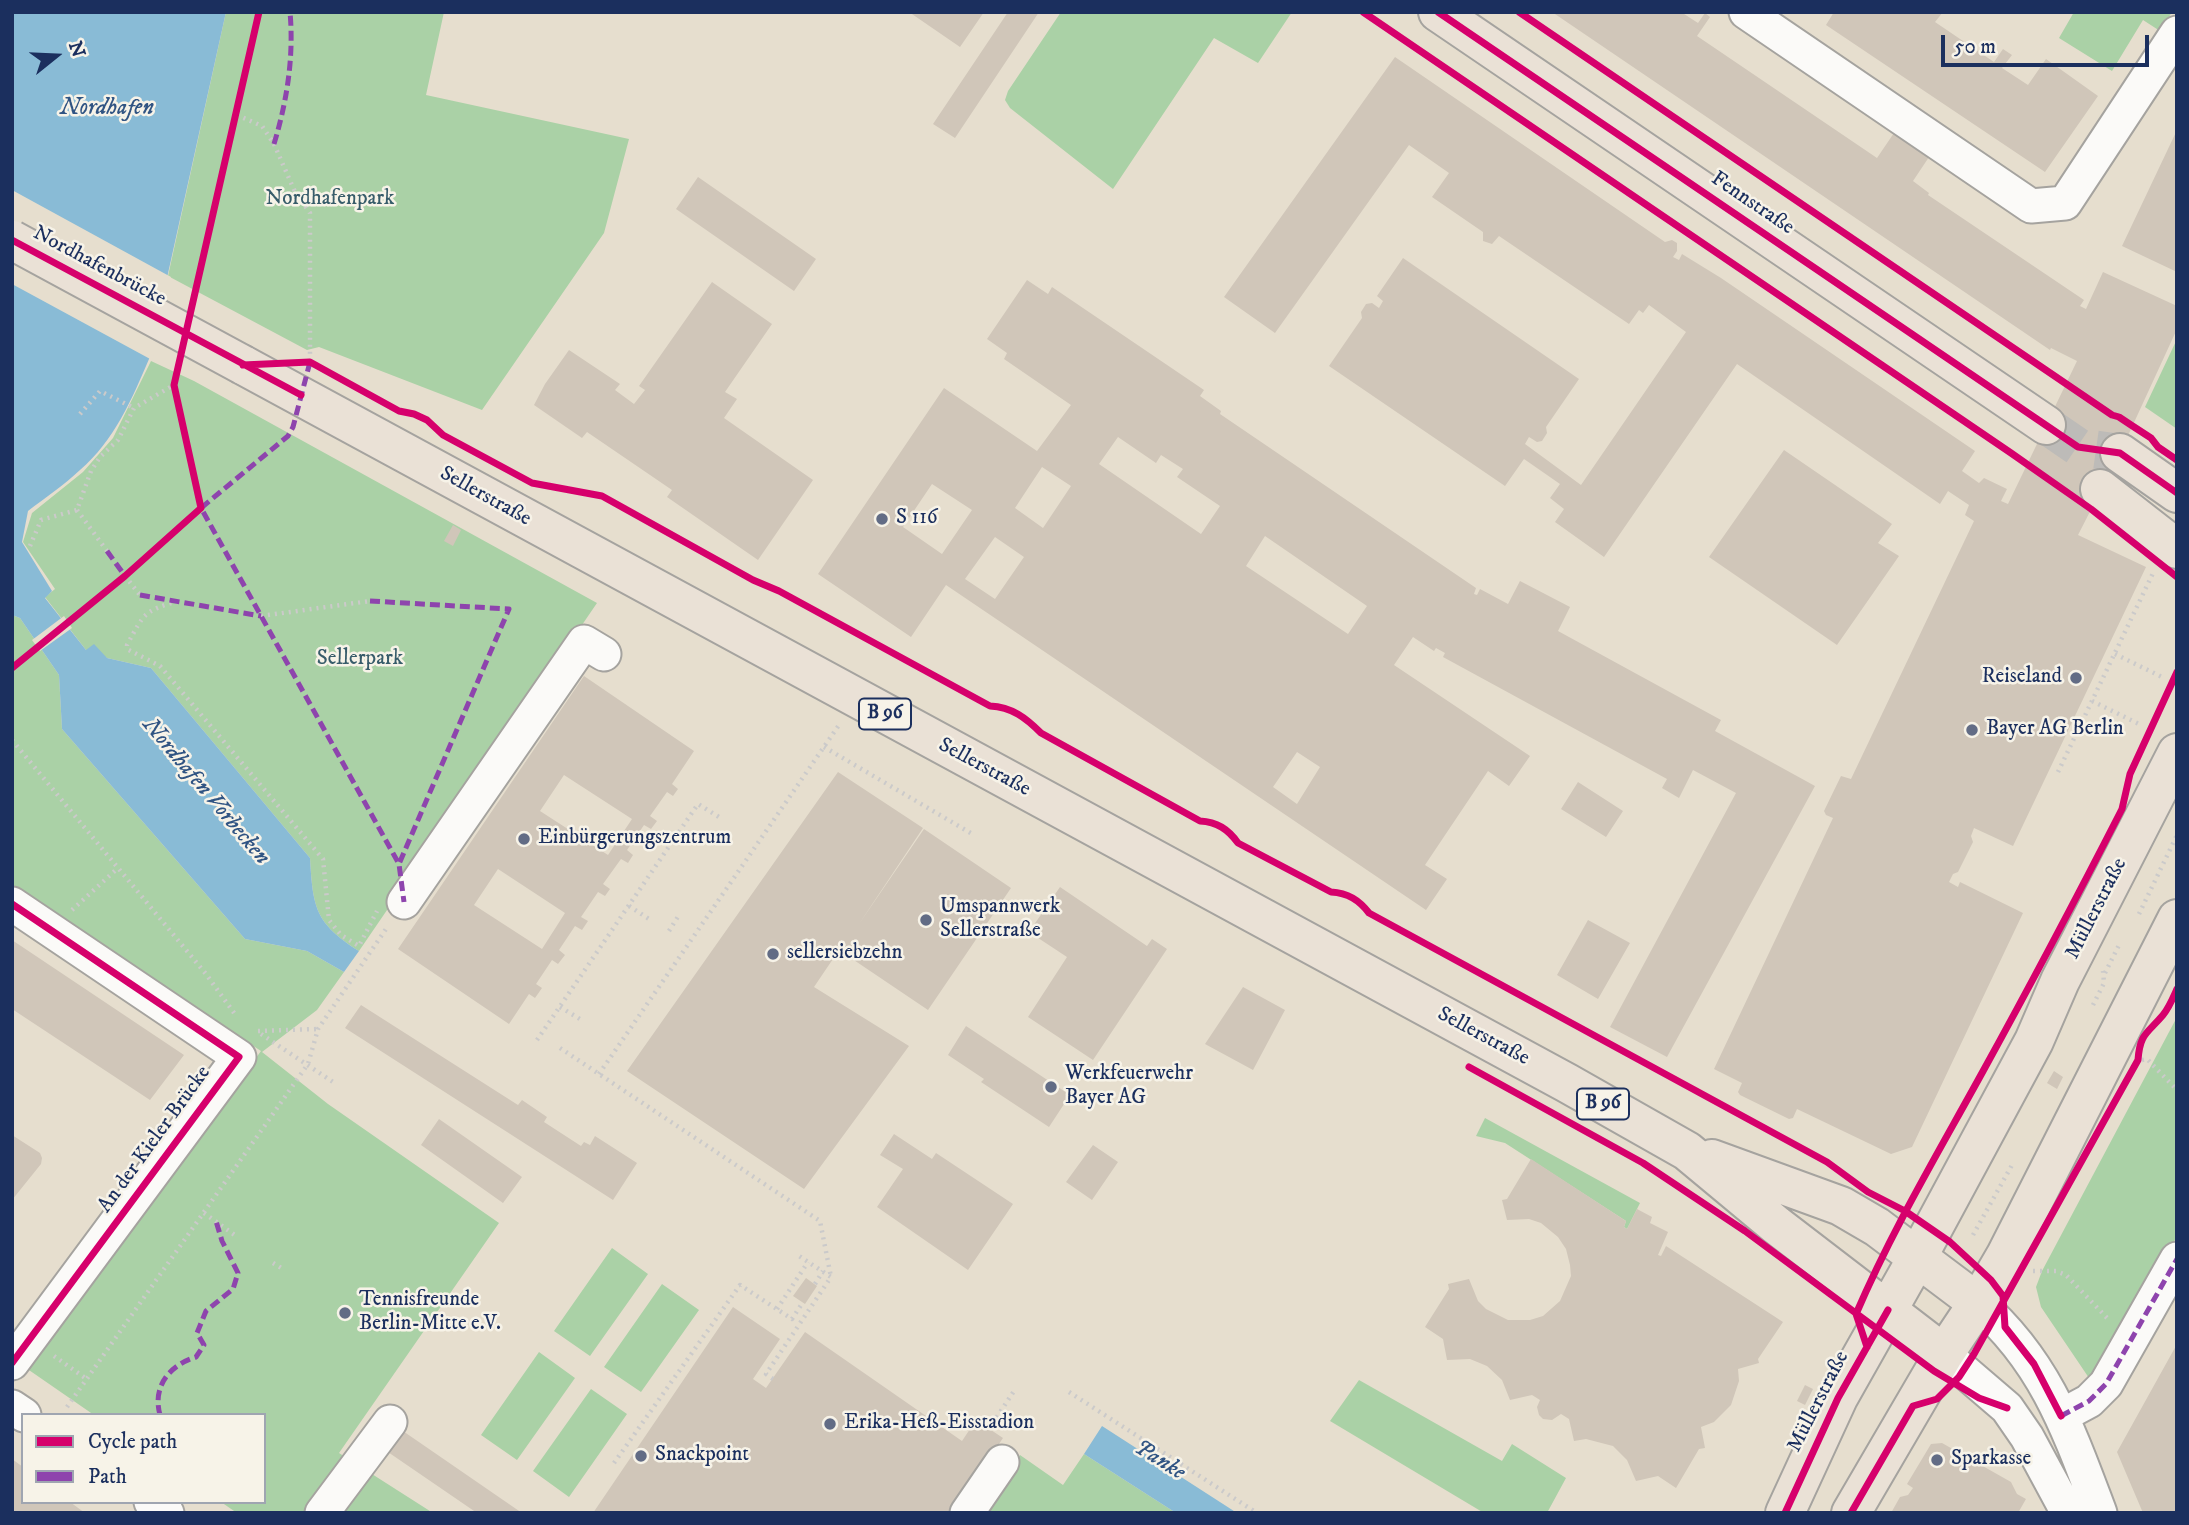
<!DOCTYPE html>
<meta charset="utf-8">
<style>
body{margin:0}
#map{position:relative;width:2189px;height:1525px;overflow:hidden;background:#e6dece;font-family:"IM FELL DW Pica",serif}
canvas{display:block}
.frame{position:absolute;inset:0;border:14px solid #1b2f5e;pointer-events:none}
.legend{position:absolute;left:21px;top:1413px;width:245px;height:91px;box-sizing:border-box;background:#f7f3e8;border:2px solid #9fa5b1;margin:0;padding:9px 12px;list-style:none;font-size:21px;color:#1b2f5e}
.legend li{display:flex;align-items:center;gap:14px;height:35px}
.legend b{width:35px;border:2px solid #9fa5b1}
.north{position:absolute;left:21px;top:21px;width:70px;height:70px;-webkit-text-stroke:5px #f7f3e8;paint-order:stroke;rotate:72deg;font-size:19px;font-weight:700;line-height:28px;text-align:center;color:#1b2f5e}
.north::after{content:'';display:block;margin:auto;width:24px;height:32px;background:#1b2f5e;clip-path:polygon(50% 0,100% 100%,50% 72%,0 100%)}
.scale{position:absolute;left:1941px;top:35px;width:208px;height:32px;box-sizing:border-box;border:4px solid #1b2f5e;border-top:0;padding-left:9px;font-size:21px;line-height:24px;white-space:nowrap;color:#1b2f5e;-webkit-text-stroke:5px #f7f3e8;paint-order:stroke}
</style>
<div id="map">
<canvas width="2189" height="1525"></canvas>
<div class="frame"></div>
<ul class="legend">
<li><b style="height:9px;background:#d6006c"></b>Cycle path</li>
<li><b style="height:9px;background:#8e44ad"></b>Path</li>
</ul>
<div class="north">N</div>
<div class="scale">50 m</div>
</div>
<script>
const c = document.querySelector('canvas').getContext('2d');
c.lineJoin = 'round';
function fill(path, color) { c.fillStyle = color; c.fill(path, 'evenodd'); }
function stroke(path, color, width, dash) { c.strokeStyle = color; c.lineWidth = width; c.lineCap = dash ? 'butt' : 'round'; c.setLineDash(dash || []); c.stroke(path); }
function label(font, color, halo, rows, align = 'center') {
  c.font = font + ' "IM FELL DW Pica",serif'; c.lineWidth = 5; c.setLineDash([]); c.textBaseline = 'middle'; c.strokeStyle = halo; c.fillStyle = color; for (const [text, x, y, turn = 0] of rows) {
    c.save(); c.translate(x, y); c.rotate((+turn || 0) * Math.PI / 180); c.textAlign = isNaN(turn) ? turn : align; if (halo) c.strokeText(text, 0, 0); c.fillText(text, 0, 0); c.restore();
  }
}
const green = new Path2D(`
 M226,12H444L426,95L629,139L604,233L482,410L319,347L307,350L168,276Z
 M1061,12H1292L1258,63L1214,38L1113,189L1010,108L1005,100L1008,91Z
 M2074,12H2172L2160,31L2143,20L2112,71L2059,38Z
 M2177,339V429L2145,407Z
 M151,361L194,381L597,603L359,951C315,923 313,908 310,858L151,668L107,658L86,650L45,597L55,589L23,542L32,513L83,472L113,438Z
 M12,615L20,618L59,675L62,729L245,939L307,951L344,972L317,1010L262,1052L328,1104L499,1223L339,1453L433,1513H237L221,1502H264V1415H94L26,1368L49,1342L261,1051L12,887Z
 M2177,1017V1236L2099,1378H2089L2041,1307L2036,1287L2042,1271Z
 M1485,1118L1640,1203L1627,1229L1624,1227L1626,1221L1505,1143L1476,1136Z
 M612,1248L648,1274L590,1356L554,1331Z
 M662,1284L699,1310L641,1392L604,1367Z
 M539,1352L575,1378L517,1460L481,1435Z
 M1359,1380L1502,1461L1512,1444L1566,1478L1547,1513H1484L1330,1421Z
 M591,1389L627,1414L569,1497L533,1471Z
 M1084,1454L1176,1513H983L1020,1455L1063,1485Z`);
const water = new Path2D(`
 M12,12H226L149,359C132,399 114,441 80,470C64,485 45,498 28,511L22,542L52,591L45,598L86,650L94,644L107,658L151,668L310,858C313,908 315,923 359,951L344,972L307,951L245,939L62,729L59,675L20,618L12,615Z
 M1102,1426L1237,1513H1176L1084,1454Z`);
const pier = new Path2D(`
 M12,190L171,277L152,360L12,284Z
 M64,616L72,628L40,651L32,640Z`);
const building = new Path2D(`
 M909,12H984L960,47Z
 M1008,12H1039L955,138L933,124Z
 M1552,12H1681L1698,23L1705,13L1710,17L1697,36L1877,158L1896,130L1931,154L1913,181L1929,193L1928,195L2084,300L2080,306L2086,309L2103,272L2177,306V329L2120,453L2078,535L2146,567L2013,846L1974,828L1971,836L1973,842L1958,872L1953,874L1949,882L1958,887L1960,882L2023,913L1912,1147L1891,1154L1797,1109L1793,1118L1789,1119L1740,1095L1738,1092L1742,1083L1714,1069L1833,818L1826,815L1824,811L1841,776L1851,779L1974,521L1965,515L1969,505L1948,491L1940,504L1737,364L1604,557L1555,522L1564,509L1550,498L1560,484L1524,459L1505,486L1329,366L1362,318L1361,312L1366,304L1372,303L1379,308L1383,301L1377,296L1403,258L1579,379L1546,427L1547,433L1542,441L1537,442L1529,437L1525,444L1581,485L1686,332L1649,305L1643,313L1639,310L1629,324L1499,236L1492,244L1483,241V232L1432,197L1449,173L1409,145L1275,333L1224,297L1395,57L1665,242L1672,240L1677,243V251L1673,257L1679,260L1682,254L1721,278L1975,451L1962,471L1979,483L1984,478L2007,489L2001,501L2008,504L2077,361L2051,348L2050,350Z
 M1834,12H1921L1924,14L1925,12H1943L1935,22L1994,62L2003,49L2012,55L2002,68L2028,85L2046,59L2098,96L2045,172L1826,25Z
 M2177,130V272L2122,246Z
 M698,177L816,259L794,291L676,209Z
 M1027,280L1048,294L1052,287L1204,390L1200,396L1221,411L1220,414L1476,588L1474,594L1477,595L1480,589L1508,604L1520,581L1570,607L1558,631L1721,720L1715,731L1815,786L1667,1057L1610,1027L1736,793L1693,770L1679,798L1662,788L1667,779L1443,657L1445,653L1436,648L1434,651L1413,637L1394,665L1530,756L1509,786L1488,771L1425,865L1447,879L1426,910L946,585L911,637L818,574L944,388L1037,451L1071,405L1004,359L1007,353L987,339ZM1118,437L1156,463L1161,455L1183,469L1177,477L1220,506L1201,534L1099,464ZM1042,467L1071,486L1043,528L1015,508ZM932,484L972,510L942,554L903,527ZM1265,536L1367,606L1348,634L1246,566ZM995,537L1024,557L995,599L965,579ZM1297,752L1320,767L1297,804L1273,787Z
 M712,282L772,324L725,392L737,399L724,418L813,480L758,560L667,497L672,490L587,432L582,438L534,405L545,384L569,350L620,384L615,390L634,404L645,390L639,386Z
 M1784,450L1892,524L1878,543L1899,556L1837,645L1709,557Z
 M453,525L461,530L453,546L444,541Z
 M584,676L694,751L672,784L678,789L673,796L667,792L650,816L657,821L651,829L644,825L627,850L633,855L628,863L621,859L603,884L610,889L605,896L598,892L581,917L588,921L582,930L575,926L559,950L565,955L558,964L552,960L536,984L542,988L535,998L529,994L509,1024L398,949ZM564,775L632,819L608,855L540,811ZM498,869L565,913L542,949L474,905Z
 M838,772L923,828L859,924L924,829L1011,888L928,1010L839,950L814,987L909,1046L804,1189L627,1071Z
 M1578,782L1623,811L1606,837L1561,809Z
 M1060,887L1147,946L1152,939L1167,949L1093,1060L1028,1017L1067,957L1029,932Z
 M1588,920L1630,943L1598,999L1557,975Z
 M12,940L184,1055L150,1100L12,1009Z
 M1243,987L1285,1010L1253,1070L1205,1044Z
 M361,1005L518,1105L522,1100L547,1117L544,1122L581,1146L584,1142L590,1145L595,1136L637,1163L613,1200L345,1028Z
 M966,1026L1070,1095L1049,1127L981,1082L984,1079L948,1055Z
 M2054,1071L2063,1077L2057,1089L2047,1083Z
 M439,1119L522,1177L503,1203L421,1145Z
 M894,1134L932,1159L936,1153L1013,1204L968,1270L877,1207L903,1169L880,1155Z
 M12,1135L40,1153L42,1158L41,1164L12,1200Z
 M1093,1145L1118,1162L1092,1200L1066,1182Z
 M1531,1159L1626,1221L1624,1227L1627,1229L1637,1209L1652,1217L1650,1223L1668,1232L1658,1255L1661,1256L1666,1246L1783,1322L1758,1359L1759,1363L1738,1369L1739,1381L1731,1405L1714,1422L1701,1427L1705,1448L1699,1449L1676,1488L1658,1476L1636,1481L1627,1460L1613,1446L1586,1439L1574,1441L1569,1419L1561,1414L1552,1420L1543,1419L1539,1415L1537,1407L1540,1400L1532,1395L1510,1400L1502,1380L1487,1366L1470,1359L1447,1360L1443,1339L1425,1327L1449,1289L1448,1284L1469,1279L1478,1301L1486,1309L1508,1320H1530L1543,1316L1560,1301L1571,1276L1570,1265L1566,1249L1558,1237L1541,1223L1529,1219L1507,1220L1502,1200L1507,1199Z
 M806,1278L817,1286L805,1304L793,1296Z
 M733,1307L780,1339L753,1379L766,1388L805,1332L962,1441L976,1420L1003,1438L952,1513H593Z
 M2177,1344V1513H2143L2117,1452Z
 M1805,1385L1813,1389L1805,1405L1797,1401Z
 M400,1429L522,1513H477L385,1450Z
 M1942,1443L2011,1482L2017,1494L2026,1499L2018,1513H1957L1953,1511L1952,1513H1891L1900,1497L1908,1495L1913,1488L1907,1484L1931,1444Z
 M12,1459L23,1467V1502H70L85,1513H12Z`);
const majorTunnel = new Path2D(`
 M2046,425L2078,447L2120,453`);
const path = new Path2D(`
 M237,115L262,126L274,144L295,192L310,213V362
 M193,300L195,287
 M178,367L174,385L201,508
 M80,414L100,391L134,408
 M77,510L107,551
 M30,546L41,520L77,510L91,471L100,457L118,440L134,408L174,385
 M125,576L140,595
 M178,601C143,611 144,614 127,645V649L160,666L323,859L329,920L341,935L359,946L377,911
 M261,616L370,601
 M2115,654L2164,678
 M12,668L93,601
 M2092,701L2139,724
 M12,740L206,974L237,1017
 M824,747L974,835
 M2058,772L2154,571
 M629,906L649,919
 M72,910L118,868
 M2139,914L2177,835
 M669,931L679,915
 M2105,973L2119,945
 M2093,1005L2104,983L2103,971
 M560,1007L580,1019
 M258,1031L318,1029
 M261,1034L336,1084
 M537,1040L698,804L719,817
 M560,1048L820,1221L831,1277
 M2142,1060L2147,1059L2177,1090
 M599,1074L839,725
 M204,1213L236,1236
 M1973,1235L2012,1165
 M273,1263L283,1269
 M2033,1271H2056L2066,1275L2109,1320
 M815,1284L823,1271
 M777,1309L808,1262
 M54,1356L88,1380
 M773,1379L766,1374L831,1277L796,1254
 M1069,1392L1257,1513
 M67,1407L308,1064L318,1029L388,926
 M989,1429L1014,1391
 M614,1463L740,1285L792,1319L803,1302`);
const minor = new Path2D(`
 M1746,12L2031,206L2065,203L2177,33
 M404,902L584,642L604,654
 M12,904L239,1057L12,1363
 M1978,1303C2046,1362 2069,1431 2100,1513
 M1944,1354L2007,1408L2027,1437L2068,1513
 M12,1407L24,1415
 M2061,1416L2089,1401L2106,1384L2177,1259
 M151,1502L167,1513
 M322,1513L390,1422
 M967,1513L1002,1462`);
const major = new Path2D(`
 M1438,12L2046,425
 M243,365L1567,1083L1687,1151L1776,1225L1944,1354
 M2120,453L2177,493
 M2100,489L2177,549
 M1712,1159L1841,1206L1877,1227L1978,1303
 M1785,1513L1838,1398L1917,1258L2034,1041L2060,981L2177,753
 M1851,1513L1944,1354L1978,1303L2006,1255L2177,919`);
const majorBridge = new Path2D(`
 M12,240L243,365`);
const quiet = new Path2D(`
 M274,144C287,101 294,57 290,12
 M310,362L293,427L288,436L201,508L399,864L404,902
 M107,551L125,576
 M140,595L261,616
 M370,601L509,609L399,864
 M160,1415C152,1386 170,1365 196,1357L204,1345L197,1333L206,1311L233,1289L238,1273L222,1241L216,1221
 M2061,1416L2089,1401L2106,1384L2177,1259`);
const cycleway = new Path2D(`
 M1363,12L2011,453L2091,509L2177,577
 M1438,12L2078,447L2120,453L2177,493
 M1519,12L2112,415L2119,417L2131,425L2151,438L2158,447L2177,460
 M12,240L301,395
 M243,365L310,362L399,411L414,414L427,420L443,435L532,483L602,496L753,580L779,591L990,706C1012,707 1026,718 1041,733L1200,821C1217,822 1228,829 1238,843L1331,892C1348,893 1359,900 1369,913L1827,1162L1868,1192L1905,1211L1950,1242L1991,1280L2003,1296L2005,1327L2034,1364L2061,1416
 M12,668L125,576L201,508L174,385L259,12
 M12,904L239,1057L12,1363
 M1469,1067L1643,1163L1745,1231L1934,1371L1979,1398L2007,1408
 M1867,1347L1856,1314C1892,1230 1938,1153 1982,1073C2030,986 2077,897 2122,809L2130,774L2177,672
 M1785,1513L1838,1398L1888,1310
 M1851,1513L1913,1406L1937,1399L1959,1377L1974,1354L2138,1060C2140,1033 2147,1034 2163,1015C2169,1008 2173,998 2177,989`);
const markers = [
 [882,519,7,"#626c85"],
 [2076,678,7,"#626c85"],
 [1972,730,7,"#626c85"],
 [524,839,7,"#626c85"],
 [926,920,7,"#626c85"],
 [773,954,7,"#626c85"],
 [1051,1087,7,"#626c85"],
 [345,1313,7,"#626c85"],
 [830,1424,7,"#626c85"],
 [641,1456,7,"#626c85"],
 [1937,1460,7,"#626c85"]
];
const shields = [
 [885,714,52],
 [1603,1104,52]
];
const shieldNames = [
 ["B 96",885,714],
 ["B 96",1603,1104]
];
const parkNames = [
 ["Nordhafenpark",330,200],
 ["Sellerpark",360,660]
];
const streetNames = [
 ["Fennstraße",1752,204,34],
 ["Nordhafenbrücke",99,267,28],
 ["Sellerstraße",485,497,29],
 ["Sellerstraße",984,768,28],
 ["Müllerstraße",2097,909,-63],
 ["Sellerstraße",1483,1037,28],
 ["An der Kieler Brücke",155,1140,-54],
 ["Müllerstraße",1819,1402,-63]
];
const poiNames = [
 ["S 116",896,519],
 ["Reiseland",2062,678,"right"],
 ["Bayer AG Berlin",1986,730],
 ["Einbürgerungszentrum",538,839],
 ["Umspannwerk",940,908],
 ["Sellerstraße",940,932],
 ["sellersiebzehn",787,954],
 ["Werkfeuerwehr",1065,1075],
 ["Bayer AG",1065,1099],
 ["Tennisfreunde",359,1301],
 ["Berlin-Mitte e.V.",359,1325],
 ["Erika-Heß-Eisstadion",844,1424],
 ["Snackpoint",655,1456],
 ["Sparkasse",1951,1460]
];
const waterNames = [
 ["Nordhafen",107,109],
 ["Nordhafen Vorbecken",205,792,50],
 ["Panke",1159,1461,32]
];
fill(green, '#aad1a6');
fill(water, '#89bbd6');
fill(pier, '#e6dece');
fill(building, '#d0c6b9');
stroke(majorTunnel, '#bdbbb8', 38, [38, 19]);
stroke(minor, '#a5a39f', 37);
stroke(major, '#a5a39f', 42);
stroke(path, '#cbcaca', 4.5, [2, 5]);
stroke(minor, '#fbfaf8', 33);
stroke(major, '#eae1d6', 38);
stroke(majorBridge, '#a5a39f', 42, []);
stroke(majorBridge, '#eae1d6', 38);
stroke(quiet, '#8e44ad', 5, [10, 5]);
stroke(cycleway, '#d6006c', 7);
for (const [x, y, r, color] of markers) { const dot = new Path2D(); dot.arc(x, y, r, 0, 2 * Math.PI); c.fillStyle = color; c.fill(dot); stroke(dot, '#f7f3e8', 2.5); }
for (const [x, y, w] of shields) { const box = new Path2D(); box.roundRect(x - w / 2, y - 15.5, w, 31, 5); c.fillStyle = '#f7f3e8'; c.fill(box); stroke(box, '#1b2f5e', 2); }
label('bold 19px', '#1b2f5e', null, shieldNames);
label('21px', '#375c6a', '#f7f3e8', parkNames);
label('21px', '#1b2f5e', '#f7f3e8', streetNames);
label('21px', '#1b2f5e', '#f7f3e8', poiNames, 'left');
label('italic 23px', '#305483', '#f7f3e8', waterNames);
</script>
